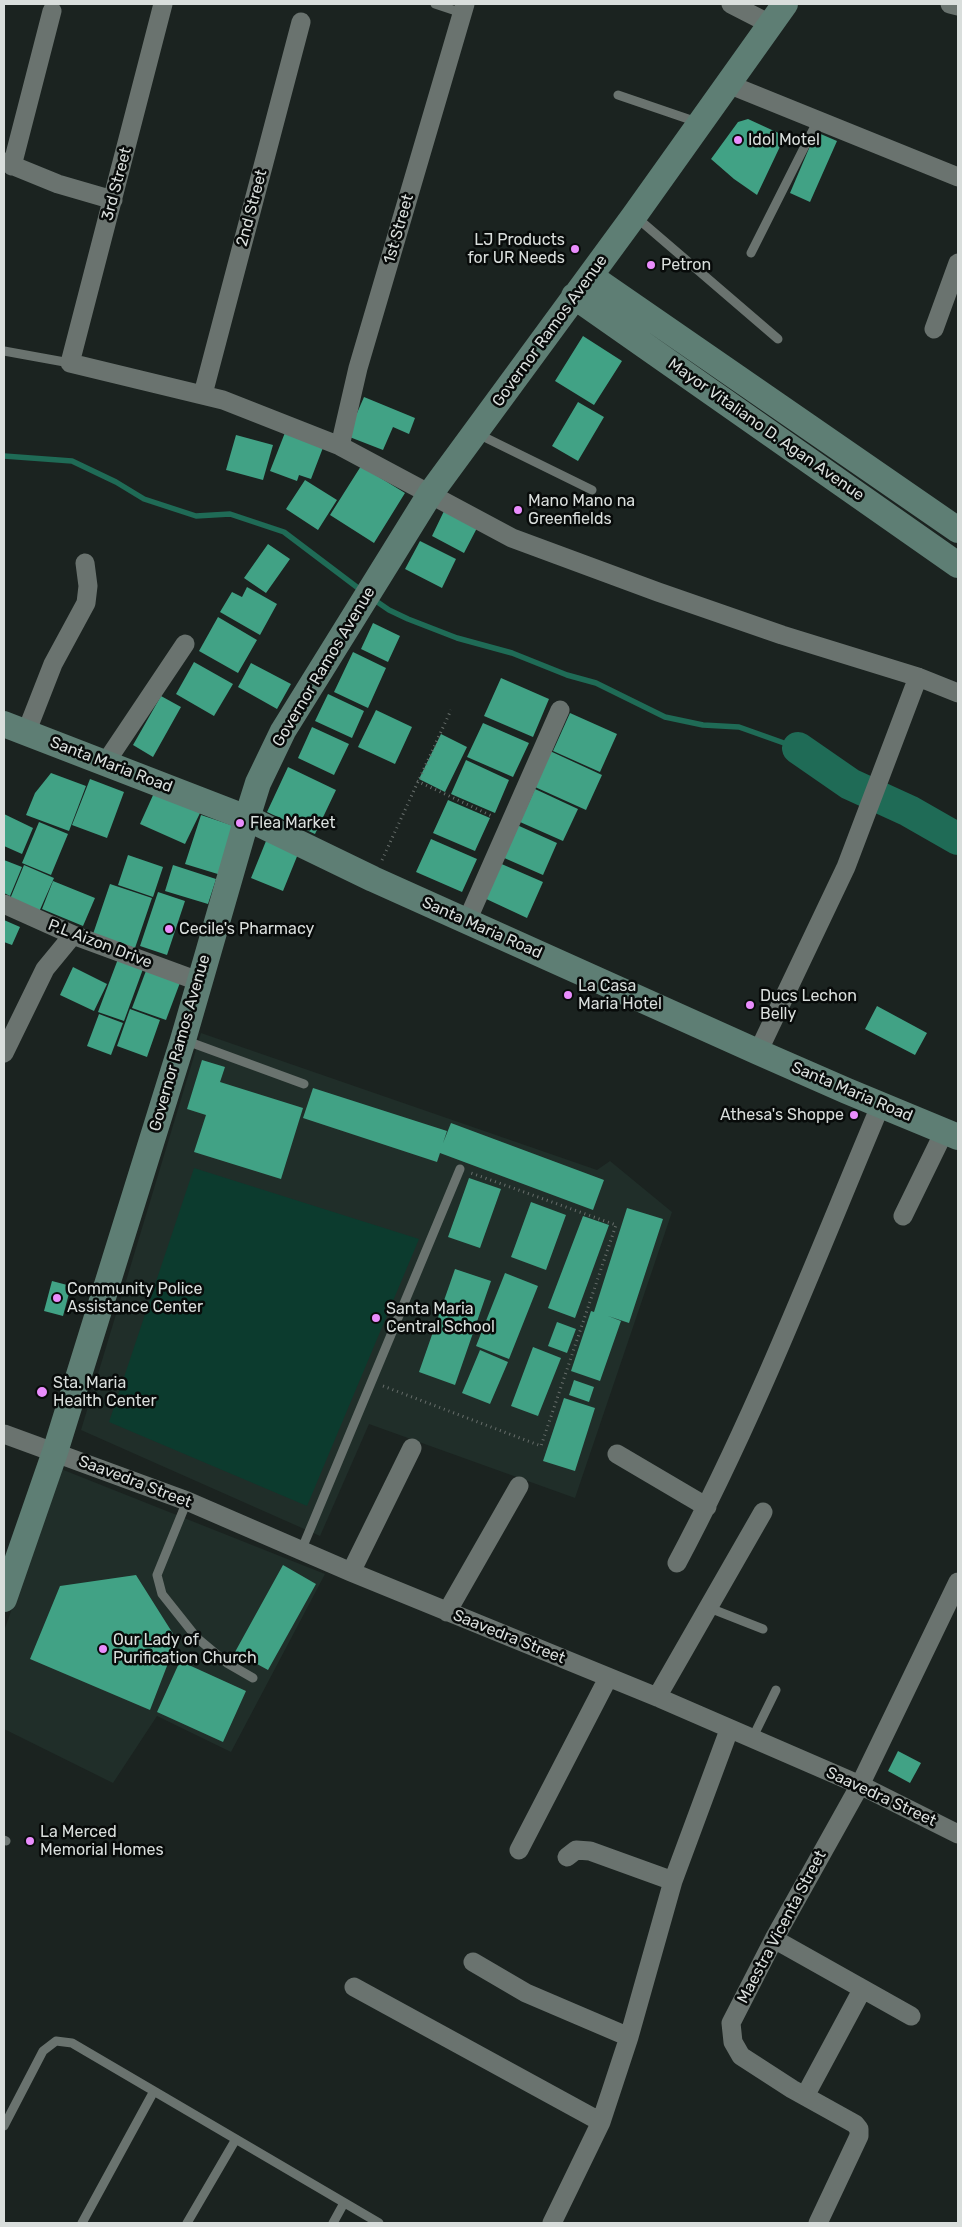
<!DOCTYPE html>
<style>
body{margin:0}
#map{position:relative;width:962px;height:2227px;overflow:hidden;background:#1b2320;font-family:Rubik,sans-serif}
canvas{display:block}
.frame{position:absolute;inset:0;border:5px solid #d9dedc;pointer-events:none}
</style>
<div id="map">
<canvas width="962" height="2227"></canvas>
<div class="frame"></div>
</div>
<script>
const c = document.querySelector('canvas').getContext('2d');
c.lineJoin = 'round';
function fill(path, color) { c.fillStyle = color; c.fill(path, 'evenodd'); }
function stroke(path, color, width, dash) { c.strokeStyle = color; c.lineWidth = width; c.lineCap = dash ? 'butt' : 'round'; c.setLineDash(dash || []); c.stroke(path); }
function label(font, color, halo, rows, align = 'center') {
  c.font = font + ' Rubik,sans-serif'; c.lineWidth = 5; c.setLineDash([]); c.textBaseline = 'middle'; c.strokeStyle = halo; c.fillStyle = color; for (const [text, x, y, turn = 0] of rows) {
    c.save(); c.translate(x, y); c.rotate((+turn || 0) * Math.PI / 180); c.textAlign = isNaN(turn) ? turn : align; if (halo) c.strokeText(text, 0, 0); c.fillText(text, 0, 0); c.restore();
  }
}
const built = new Path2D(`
 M201,1033L597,1170L610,1161L672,1212L575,1498L369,1424L320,1536L81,1430Z
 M61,1469L325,1574L231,1752L157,1716L113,1783L4,1729V1631Z`);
const green = new Path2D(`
 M194,1168L419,1239L307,1506L109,1422Z`);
const stream = new Path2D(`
 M4,456L72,461L116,482L144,499L196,516L230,514L284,532L362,591
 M373,599L389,610L408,619L457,638L512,653L567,675L596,683L665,717L703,725L739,727L798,748`);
const river = new Path2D(`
 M798,748L850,784L909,811L958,839`);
const building = new Path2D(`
 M748,119L785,136L757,195L734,179L711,159L738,122Z
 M816,132L837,141L810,202L790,193Z
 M583,336L622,361L594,405L555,381Z
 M364,397L415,418L409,434L393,427L383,450L347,436Z
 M578,402L604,417L578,461L552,446Z
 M286,430L324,445L311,479L299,475L297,481L270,471Z
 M236,435L273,445L263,480L226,470Z
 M361,466L405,493L374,543L330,515Z
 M305,480L337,500L318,530L286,509Z
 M444,511L477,528L464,553L432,536Z
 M420,541L456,559L442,588L405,569Z
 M268,544L290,559L266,593L244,578Z
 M247,587L277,604L260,635L220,612L232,592L242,597Z
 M218,617L257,640L238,673L199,651Z
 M373,623L400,636L388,662L361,649Z
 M353,652L386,668L368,708L334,692Z
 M194,662L233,684L214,716L176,694Z
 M251,663L291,684L277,709L238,687Z
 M501,678L549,699L533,737L484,716Z
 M328,694L364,711L352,738L315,721Z
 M161,696L181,707L153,757L133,745Z
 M376,710L412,727L395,764L358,747Z
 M570,713L617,734L600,772L553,751Z
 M483,723L529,743L513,777L467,757Z
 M312,727L349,744L334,775L298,758Z
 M441,734L467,747L445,792L419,779Z
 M550,751L602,775L586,810L535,787Z
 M466,760L509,780L495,813L451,794Z
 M288,767L336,790L315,834L267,812Z
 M51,773L86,786L69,831L26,815L35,793Z
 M90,779L124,792L107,838L72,825Z
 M535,789L578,809L563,841L520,822Z
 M154,793L200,813L185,844L140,824Z
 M448,800L490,818L475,851L433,833Z
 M4,814L33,828L22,854L4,846Z
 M201,815L237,827L221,875L185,864Z
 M39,822L68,834L51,875L22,863Z
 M517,825L557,843L543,875L502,857Z
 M431,839L477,859L462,892L416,872Z
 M266,841L298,854L283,891L251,878Z
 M128,855L163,867L153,897L118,885Z
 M4,860L22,867L10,896L4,893Z
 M497,862L543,882L527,918L482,897Z
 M24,865L54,878L39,912L10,899Z
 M173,865L216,879L208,904L165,891Z
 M53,881L95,898L83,926L42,909Z
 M110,884L152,898L135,948L93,934Z
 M158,892L185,901L167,955L140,946Z
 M4,920L20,927L12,945L4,942Z
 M118,959L143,969L124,1021L98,1012Z
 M73,967L107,984L94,1011L60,995Z
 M147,968L181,980L166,1020L132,1008Z
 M877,1006L927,1033L915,1055L865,1029Z
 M130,1009L160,1020L147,1057L117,1046Z
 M99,1014L123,1023L111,1055L87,1046Z
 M202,1060L225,1067L220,1082L303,1108L281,1179L194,1152L206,1115L187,1109Z
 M313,1088L447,1131L443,1143L451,1123L604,1180L593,1210L440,1153L437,1162L303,1118Z
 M469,1178L501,1189L480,1248L448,1237Z
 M531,1202L566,1215L546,1270L511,1257Z
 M627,1208L663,1219L629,1323L608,1316L621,1321L600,1381L571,1371L591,1311L594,1312Z
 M583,1216L609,1225L575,1318L548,1308Z
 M455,1269L491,1281L455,1385L419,1372Z
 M505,1273L538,1286L509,1359L476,1346Z
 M52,1281L71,1286L63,1316L44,1311Z
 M557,1322L576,1329L567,1353L548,1346Z
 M533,1347L561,1358L538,1416L511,1406Z
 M480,1350L508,1362L490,1404L462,1393Z
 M574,1380L594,1387L589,1402L569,1395Z
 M564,1398L595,1408L575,1471L543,1461Z
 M283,1565L316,1584L268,1670L235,1652Z
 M136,1575L177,1640L150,1710L30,1659L60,1586Z
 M180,1661L246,1691L223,1742L157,1712Z
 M898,1751L921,1763L910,1783L888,1771Z`);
const path = new Path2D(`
 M417,781L494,817
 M382,860L451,710
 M383,1386L541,1446L616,1225L471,1173`);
const lane = new Path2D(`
 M435,4L462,13
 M618,95L697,122
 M636,217L778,339
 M751,253L818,120
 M4,351L70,363
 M478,434L592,490
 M184,1040L304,1084
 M187,1501L157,1575L162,1594L197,1638L227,1663L253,1678
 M301,1551L460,1169
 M707,1607L763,1629
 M752,1739L776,1690
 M4,1840L6,1841
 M4,2126L43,2051L56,2041L72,2043L379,2223
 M82,2223L154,2091
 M187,2223L236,2139
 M333,2223L344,2203`);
const street = new Path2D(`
 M163,4L70,363L223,400L340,446L512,538L658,592L782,635L918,677L958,693
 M731,4L770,24
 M950,4L958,6
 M728,84L958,177
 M4,162L58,184L113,200
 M12,166L52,11
 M934,329L958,263
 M203,394L301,22
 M340,446L358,368L465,4
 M26,733L53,664L86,603L88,586L85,563
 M106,762L185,644
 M4,904L73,935L198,981
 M467,921L560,710
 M758,1052L846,867L918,677
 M4,1053L45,969L73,935
 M903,1216L945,1130
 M4,1434L187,1501L351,1572L657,1697L860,1785L958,1834
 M617,1454L707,1507
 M677,1563C756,1415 816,1258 881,1104
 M351,1572L412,1448
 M447,1612L519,1486
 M657,1697L763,1512
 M519,1850L608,1678
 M567,1857L576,1850L590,1851L673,1881
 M774,1939L911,2016
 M473,1962L526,1993L629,2037
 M354,1987L601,2122
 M805,2096L862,1990
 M552,2223L601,2122L629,2037L673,1881L729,1730
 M818,2223L859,2136V2129L855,2124L792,2089L741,2056L733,2042L731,2023L774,1939L860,1785L958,1582`);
const secondary = new Path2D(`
 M590,276L958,530
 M574,296L958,565
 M4,724L247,818L373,879L758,1052L847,1091L958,1137
 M4,1599L55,1452L183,1040L247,818L258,783L283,731L430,494L634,216L785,4`);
const markers = [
 [738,140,5,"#ea8dfd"],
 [575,249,5,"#ea8dfd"],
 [651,265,5,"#ea8dfd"],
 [518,510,5,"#ea8dfd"],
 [240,823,5,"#ea8dfd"],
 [169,929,5,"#ea8dfd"],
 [568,995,5,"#ea8dfd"],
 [750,1005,5,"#ea8dfd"],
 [854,1115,5,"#ea8dfd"],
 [57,1298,5,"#ea8dfd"],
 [376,1318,5,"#ea8dfd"],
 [42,1392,6,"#ea8dfd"],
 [103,1649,5,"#ea8dfd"],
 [30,1841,5,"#ea8dfd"]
];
const poiNames = [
 ["Idol Motel",748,140],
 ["LJ Products",565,240,"right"],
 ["for UR Needs",565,258,"right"],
 ["Petron",661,265],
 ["Mano Mano na",528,501],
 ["Greenfields",528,519],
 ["Flea Market",250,823],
 ["Cecile's Pharmacy",179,929],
 ["La Casa",578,986],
 ["Maria Hotel",578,1004],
 ["Ducs Lechon",760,996],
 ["Belly",760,1014],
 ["Athesa's Shoppe",844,1115,"right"],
 ["Community Police",67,1289],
 ["Assistance Center",67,1307],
 ["Santa Maria",386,1309],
 ["Central School",386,1327],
 ["Sta. Maria",53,1383],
 ["Health Center",53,1401],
 ["Our Lady of",113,1640],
 ["Purification Church",113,1658],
 ["La Merced",40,1832],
 ["Memorial Homes",40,1850]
];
const streetNames = [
 ["3rd Street",117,184,-75],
 ["2nd Street",252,208,-75],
 ["1st Street",399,229,-74],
 ["Governor Ramos Avenue",550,331,-54],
 ["Mayor Vitaliano D. Agan Avenue",766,430,35],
 ["Governor Ramos Avenue",324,667,-59],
 ["Santa Maria Road",111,765,21],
 ["Santa Maria Road",482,928,24],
 ["P.L Aizon Drive",100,944,21],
 ["Governor Ramos Avenue",180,1043,-74],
 ["Santa Maria Road",852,1092,23],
 ["Saavedra Street",135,1482,21],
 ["Saavedra Street",509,1637,22],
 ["Saavedra Street",881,1797,25],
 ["Maestra Vicenta Street",782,1927,-62]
];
fill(built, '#202e29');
fill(green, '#0c3b2e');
stroke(stream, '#1f6b56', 5.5);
stroke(river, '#1f6b56', 32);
fill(building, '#41a285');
stroke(path, '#676e6b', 3, [1, 4]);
stroke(lane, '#6a736f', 9);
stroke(street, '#6a736f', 19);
stroke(secondary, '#5e7e74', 26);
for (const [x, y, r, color] of markers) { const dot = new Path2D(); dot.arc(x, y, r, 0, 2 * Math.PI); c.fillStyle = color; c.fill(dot); stroke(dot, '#080b0a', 2); }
label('16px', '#d9dedc', '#080b0a', poiNames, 'left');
label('16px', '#d9dedc', '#080b0a', streetNames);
</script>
